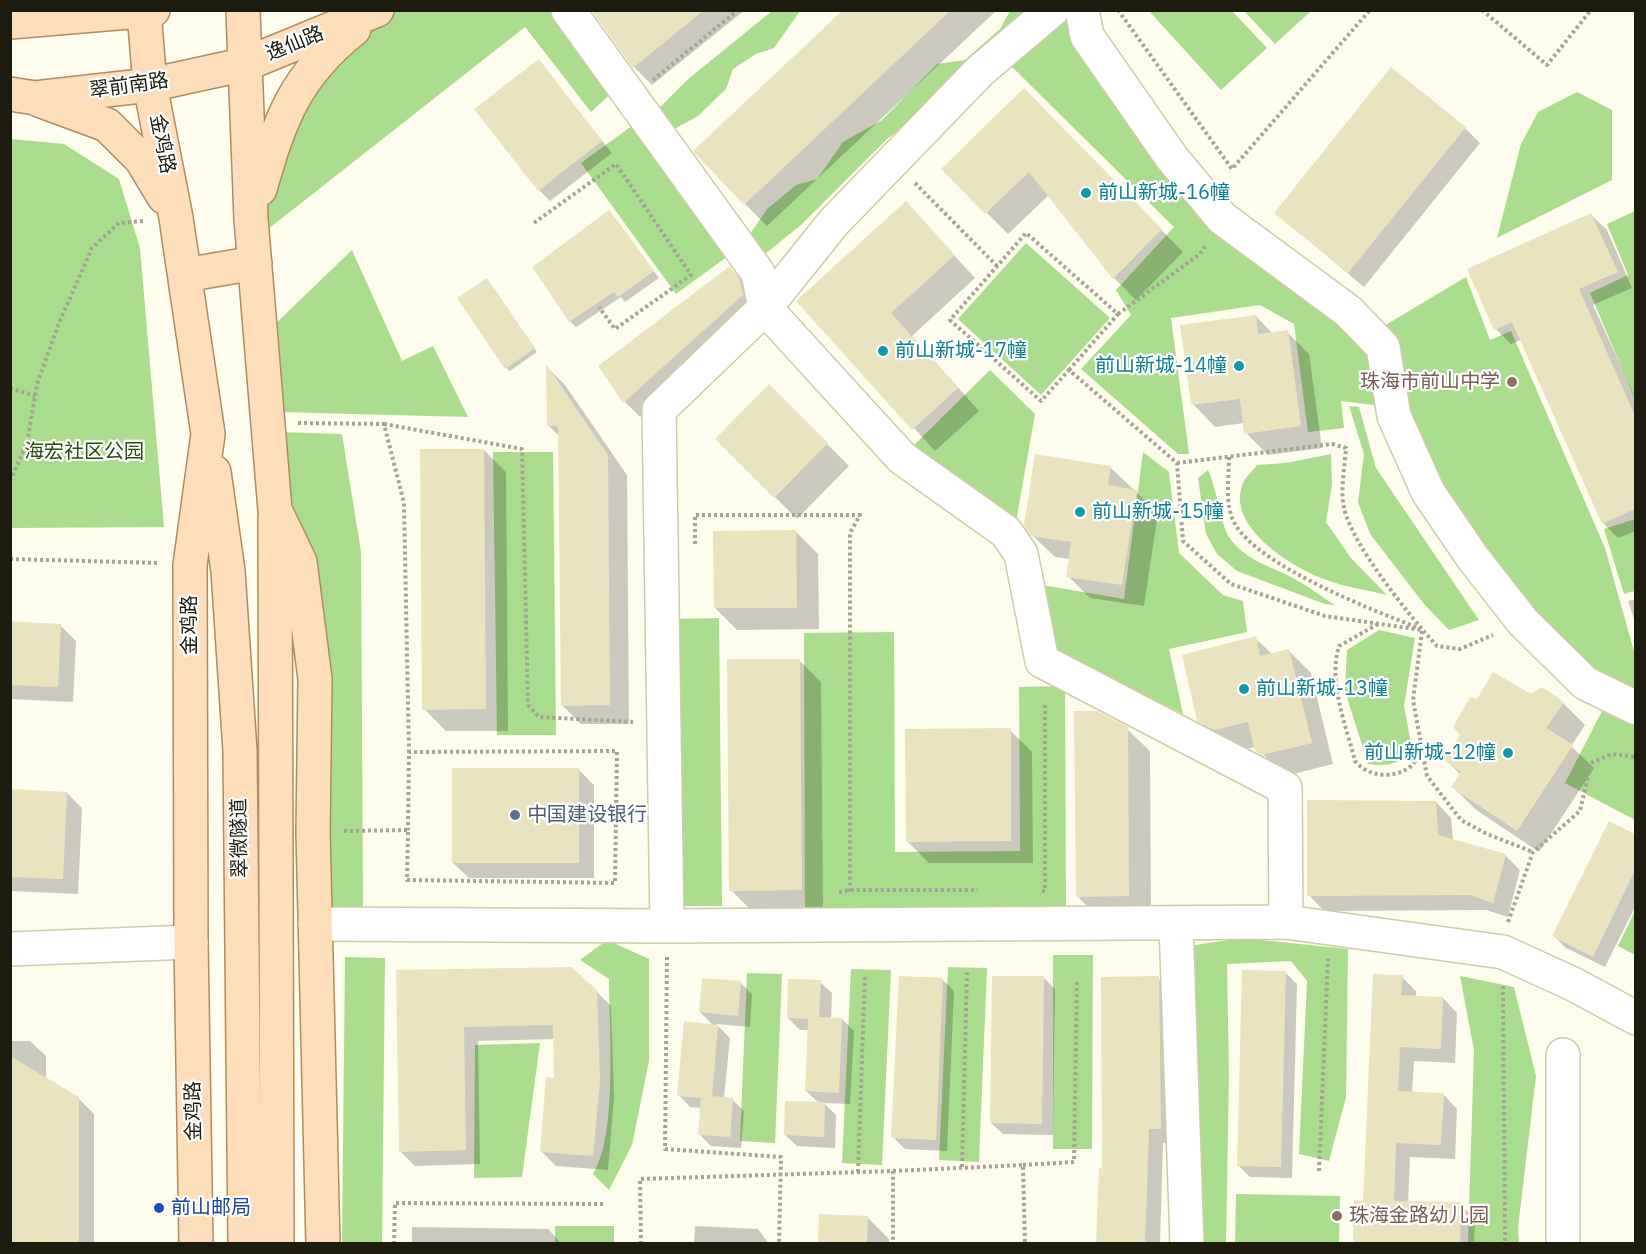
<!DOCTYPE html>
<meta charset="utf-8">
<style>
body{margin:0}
#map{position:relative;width:1646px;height:1254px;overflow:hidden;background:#fefced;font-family:"IBM Plex Sans",sans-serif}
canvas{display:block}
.frame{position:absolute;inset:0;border:12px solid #1d1b0d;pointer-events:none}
</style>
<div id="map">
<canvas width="1646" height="1254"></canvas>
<div class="frame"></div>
</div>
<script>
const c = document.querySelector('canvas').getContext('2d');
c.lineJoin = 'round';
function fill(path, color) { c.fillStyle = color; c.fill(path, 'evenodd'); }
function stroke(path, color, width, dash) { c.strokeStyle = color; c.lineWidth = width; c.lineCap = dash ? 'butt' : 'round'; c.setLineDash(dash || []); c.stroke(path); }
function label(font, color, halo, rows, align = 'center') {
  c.font = font + ' "IBM Plex Sans","Noto Sans SC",sans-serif'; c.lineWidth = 4.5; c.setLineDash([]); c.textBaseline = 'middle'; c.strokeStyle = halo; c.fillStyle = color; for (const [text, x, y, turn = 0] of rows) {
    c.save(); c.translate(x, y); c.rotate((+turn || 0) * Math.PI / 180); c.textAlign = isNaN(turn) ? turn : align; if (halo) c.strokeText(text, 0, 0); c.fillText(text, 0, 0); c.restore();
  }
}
const green = new Path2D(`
 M396,11H562L618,87L591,112L525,27L258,237L283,130L303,92L381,17Z
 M772,11H800L774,48L756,54L733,69L726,89L698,116L669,132L654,113L687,80Z
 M1010,11H1036L972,74L887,139L801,225L765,254L748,237L767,209L796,185L817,179L843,142L882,120L937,64L965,60L1000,29Z
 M1066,11L1116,94L1372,353L1382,406L1341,401L1344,428L1308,432L1294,324L1260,305L1171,318L1189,454H1178L1081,369L1131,315L1116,290L1174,227L1005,60Z
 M1149,11H1232L1267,48L1221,90Z
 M1244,11H1311L1275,44Z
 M1577,92L1612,110V180L1497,238L1521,144L1538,112Z
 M640,120L735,251L676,294L581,163Z
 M11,139L64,144L119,179L140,248L164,527L11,528Z
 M1635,211V399L1590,293L1628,275L1607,224Z
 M1026,243L1110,318L1041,395L958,319Z
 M352,250L402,361L433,346L468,417L279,412L272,327Z
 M1466,277L1490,340L1511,331L1605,548L1635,655V696L1590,672L1532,615L1438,491L1403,414L1384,326Z
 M990,370L1035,414L1016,522L911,448Z
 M1349,406L1359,407L1376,468L1479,620L1449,630L1424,604L1370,534L1358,502L1364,454Z
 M278,432L342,434L361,552L363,908H325Z
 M493,452H553L556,735H497Z
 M1143,452L1169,472L1179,553L1223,595L1243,601L1247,632L1169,649L1183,714L1053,650L1036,584L1124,599Z
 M1331,454L1332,484L1326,522L1351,558L1387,595C1367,590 1344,587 1324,579C1291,567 1225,526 1243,483C1245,477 1253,471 1257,465L1286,463Z
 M1208,470C1217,489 1221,525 1229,537C1243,558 1266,565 1287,575C1304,583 1319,595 1335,605L1325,604L1237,571L1217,554L1206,534L1198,478Z
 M1635,519V591L1624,594L1604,529Z
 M719,618L722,906H675L672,619Z
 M1379,630L1415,638L1404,706L1412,749C1401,764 1386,767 1368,764L1345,691L1347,650Z
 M894,632L895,852L1020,851L1019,687L1065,686L1066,908L805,909L804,633Z
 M1605,705L1635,718V820L1565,783Z
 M1635,911V955L1618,946Z
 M1242,938L1348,949L1346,1097L1329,1161L1299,1154L1307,981L1291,961L1227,964L1229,1074L1226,1243H1198L1195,945Z
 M607,940L649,959V1061L632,1145L609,1190L593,1174C618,1134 609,1028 609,979L580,960Z
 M1053,955H1093L1092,1149H1053Z
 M345,957L385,958L382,1243H342Z
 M948,967L987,968L979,1162L939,1160Z
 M851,969L891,970L882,1165L842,1163Z
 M747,973L782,974L775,1143L740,1141Z
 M1460,976L1514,987L1536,1076L1518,1228L1519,1243H1468L1474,1050Z
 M540,1043L522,1177L474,1178L475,1045Z
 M1236,1194L1340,1196L1339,1243H1235Z
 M555,1226H614V1243H555Z`);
const shadow = new Path2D(`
 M593,10H745L652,85L634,67Z
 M845,10H997L767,226L745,204Z
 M538,61L612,153L550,201L539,190Z
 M1024,90L1183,252L1136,300L1114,278L1049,195L1008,234L943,169Z
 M1465,128L1480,143L1364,287L1276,213Z
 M906,203L975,278L912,336L979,411L935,451L798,301Z
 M1591,215L1607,230L1632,288L1593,305L1636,399V531L1618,538L1603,523L1521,340L1511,344L1496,329Z
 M615,218L659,278L625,302L621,297L576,327L570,321Z
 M730,268L745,284L758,311L640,417L625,402L600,367Z
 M490,283L537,352L510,371L506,368Z
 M1256,316L1273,334L1287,332L1309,354L1322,448L1268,455L1246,433L1244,423L1215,427L1193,404Z
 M548,368L565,385L627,475L629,724H581L562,705L560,437L548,425Z
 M769,386L849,466L797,519L717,439Z
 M484,450L506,472L508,731H446L424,709Z
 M1110,467L1158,513L1144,606L1090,598L1068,576L1070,559L1055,557L1032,535Z
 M796,532L818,554L819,629L737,630L715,608Z
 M1636,599V625L1628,601Z
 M10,623L60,625L76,641L73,702L10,699Z
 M1255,638L1272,654L1289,651L1311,673L1333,764L1285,776L1256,747L1237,751L1221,743L1199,720Z
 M799,660L821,682L823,911L753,912L731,890Z
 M1531,696L1563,703L1585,725L1571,746L1594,768L1539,852L1475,809L1453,787L1461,775L1446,760L1462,735Z
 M1127,729L1150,751L1151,917L1099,918L1077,896Z
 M1010,730L1032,752L1033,863H929L907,841Z
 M578,769L594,785V878H469L453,863Z
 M10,790L67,793L82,808L78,894L10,891Z
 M1436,802L1451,818L1453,840L1505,855L1520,870L1508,917L1486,910L1324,911L1309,895Z
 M1609,823L1636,836V905L1605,967L1566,948L1554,936Z
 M397,971L596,991L611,1006L614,1097L608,1170L556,1166L541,1151L556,1079L555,1039L478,1041L480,1164L415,1166L400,1151Z
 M1285,972L1297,984L1292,1178L1250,1177L1238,1165Z
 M1402,977L1416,991V997L1443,998L1457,1013L1455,1063L1414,1061L1412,1093L1443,1094L1457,1109L1455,1159L1410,1157L1408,1203L1460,1204L1475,1218L1474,1244H1354L1364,1202Z
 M1044,978L1055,989L1053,1135L1003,1134L991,1123Z
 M1158,978L1173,993L1175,1143H1163L1160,1244H1097L1104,1169Z
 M943,980L954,991L947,1151L905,1149L893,1137Z
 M820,982L832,993L831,1019H842L854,1031L850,1104L824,1103L836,1115L835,1148L797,1146L785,1135L819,1103L806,1091L809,1030H800L788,1018Z
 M741,983L752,994L750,1027L716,1024L730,1038L724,1098L732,1099L744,1111L741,1148L711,1146L699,1134L701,1108L690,1107L679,1095L714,1026L700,1012Z
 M10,1041H30L46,1056V1079L78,1098L94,1114V1244H10Z
 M867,1217L889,1239V1244H819Z
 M695,1226L758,1229L769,1244H694Z
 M412,1227L548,1229L562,1244H412Z`);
const building = new Path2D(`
 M591,10H704L633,68Z
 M843,10H951L744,205L693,151Z
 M539,59L602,141L538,191L474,109Z
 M1391,67L1466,127L1348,273L1274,213Z
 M1024,88L1162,229L1113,279L1029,172L985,214L941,169Z
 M906,201L955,255L891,313L958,388L912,430L796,301Z
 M609,210L654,271L618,297L614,292L569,322L532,267Z
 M1591,213L1618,272L1579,289L1635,416V509L1602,524L1512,322L1494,330L1467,269Z
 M730,266L740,281L743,295L623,403L598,366Z
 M487,278L535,348L505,369L457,298Z
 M1256,315L1258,334L1288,330L1301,426L1244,434L1240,399L1191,405L1180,325Z
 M546,364L608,455L610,705L561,706L558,426H547Z
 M769,384L828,443L774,498L715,439Z
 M420,449H484L486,709L422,710Z
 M1035,454L1111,466L1108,485L1137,490L1122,585L1066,577L1071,542L1031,536L1024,525Z
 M796,530L797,608H714L713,531Z
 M10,621L61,624L58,687L10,685Z
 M1256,636L1260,656L1289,649L1312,743L1262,755L1255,751L1248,722L1214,730L1197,721L1182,655Z
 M727,659H800L802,890L729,891Z
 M1493,672L1531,694L1542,687L1564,702L1546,728L1573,745L1517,831L1451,787L1461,772L1444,760L1460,735L1453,727L1470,697L1477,699Z
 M1074,711H1097L1128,727L1129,896L1076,897Z
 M1011,728V841L906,842L905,729Z
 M452,768H579V863H452Z
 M10,789L67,792L63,879L10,877Z
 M1307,800L1436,801L1438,835L1506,854L1493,903L1470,895L1307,896Z
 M1609,821L1635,834V870L1593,957L1552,936Z
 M571,967L597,990L600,1081L593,1156L540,1152L546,1077L554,1078L553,1025L464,1027L466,1150L399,1152L396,970Z
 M1242,970L1286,971L1281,1167L1237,1166Z
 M1373,974L1403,975L1401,995L1443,997L1441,1049L1400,1047L1398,1091L1444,1093L1441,1145L1396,1143L1394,1201L1461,1202L1460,1244H1353L1354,1200L1363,1201Z
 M899,976L943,978L936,1140L891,1138Z
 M992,976H1044L1042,1124L990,1123Z
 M1159,976L1161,1129H1149L1145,1244H1096L1099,1167L1102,1168L1101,977Z
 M702,978L741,981L738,1016L699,1012Z
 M788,979L821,980L819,1017L842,1018L839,1093L805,1091L808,1019L787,1018Z
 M684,1021L718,1025L712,1096L733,1098L730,1137L698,1135L701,1098L677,1096Z
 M10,1056L79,1097V1244H10Z
 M785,1101L825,1102L824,1137L784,1135Z
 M819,1214L868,1216L867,1242L818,1244Z`);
const path = new Path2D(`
 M1118,10L1232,169L1370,10
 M1482,10L1547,65L1591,10
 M653,80L738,10
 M915,183L997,266
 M534,223L616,164L691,275L615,329L599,307
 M1118,314L1200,254L1206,245
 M1069,370L1118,314L1026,233L950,320L1041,401L1069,370L1177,463L1183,541L1231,584L1325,616L1422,630
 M10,388L35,396
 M298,423L384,424L404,503L409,752
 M384,424L522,449L528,705L539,717L633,722
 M1229,457C1229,478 1224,505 1235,524C1259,566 1370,609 1416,627
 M1177,463L1332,444L1346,448C1345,466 1340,491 1344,508C1352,545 1411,618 1437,646L1460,649L1493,635
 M10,481L27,443L37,384L59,323L92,248L119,223L144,221
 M695,544V515H860L850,533V894
 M10,559L160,563
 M1378,624L1339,646C1328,683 1346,725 1355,761C1367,776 1390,779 1407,769C1413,766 1418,757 1422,751
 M1422,631L1413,700L1427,776L1461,820L1487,834L1533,852
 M344,831L408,830L407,880L615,883L617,751L409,752L408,830
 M1042,891H1045V702
 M839,892L850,890H978
 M1508,922L1533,852L1580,811L1591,763L1612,754L1636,757
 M667,957L665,1149L781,1157L779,1244
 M1503,986L1505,1244
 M1023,1165L1074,1162L1077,979
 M962,1167L967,971
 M893,1171L1023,1165L1025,1244
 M1319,1171L1328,959
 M858,1172L865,975
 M394,1244L395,1203L606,1204
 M641,1244L640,1179L893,1171V1244`);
const minor = new Path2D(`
 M568,10L758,273L765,308L834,222L893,161L980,71L1052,10
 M1082,10L1087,36L1172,158L1222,218L1348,311L1383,347L1394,416L1428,492L1473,558L1523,622L1585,683L1636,708
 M1176,923L1187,1244
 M315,924L667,926L1286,922L1503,952L1573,984L1636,1018
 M667,926L659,410L765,308L902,458L1006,532L1021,554L1042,661L1285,788L1286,922
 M10,949L191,942
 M1563,1244V1055`);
const major = new Path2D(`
 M243,10L251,219L275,510L300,562L315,679L313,832L323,1244
 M144,12L150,85L176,218L208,434L190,565L191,942L196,1244
 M10,22L153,10
 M10,94L35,98L150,85L246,64L377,10
 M39,100L107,125L141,159L164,197
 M260,189C280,119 295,76 354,29
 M185,275L255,263
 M214,472L228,571L240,751L245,1244
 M275,518L277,1244`);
const markers = [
 [1086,193,6,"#0f9aa8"],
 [883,351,6,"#0f9aa8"],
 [1239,366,6,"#0f9aa8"],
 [1512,382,6,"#8d6e63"],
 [1080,512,6,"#0f9aa8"],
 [1244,689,6,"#0f9aa8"],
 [1508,753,6,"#0f9aa8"],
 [515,815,6,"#5c6f8a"],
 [159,1208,6,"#1a4fb4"],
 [1337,1216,6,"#8d6e63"]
];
const streetNames = [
 ["逸仙路",295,44,-22],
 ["翠前南路",129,86,-8],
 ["金鸡路",162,144,79],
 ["金鸡路",190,625,-90],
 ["翠微隧道",240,838,-91],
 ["金鸡路",194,1111,-91]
];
const cultureNames = [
 ["前山新城-16幢",1098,193],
 ["前山新城-17幢",895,351],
 ["前山新城-14幢",1227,366,"right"],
 ["前山新城-15幢",1092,512],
 ["前山新城-13幢",1256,689],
 ["前山新城-12幢",1496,753,"right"]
];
const educationNames = [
 ["珠海市前山中学",1500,382],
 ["珠海金路幼儿园",1349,1216,"left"]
];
const parkNames = [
 ["海宏社区公园",84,452]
];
const serviceNames = [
 ["中国建设银行",527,815]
];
const transitNames = [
 ["前山邮局",171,1208]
];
fill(green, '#aadc8e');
fill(shadow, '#0003');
fill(building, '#e9e4bf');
stroke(minor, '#d0cba7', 36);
stroke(major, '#af8b60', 36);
stroke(path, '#a5a395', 4, [3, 3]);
stroke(minor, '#fff', 33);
stroke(major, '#fedeba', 33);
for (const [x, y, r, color] of markers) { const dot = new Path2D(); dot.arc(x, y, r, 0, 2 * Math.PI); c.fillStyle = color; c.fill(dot); stroke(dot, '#fff', 2); }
label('20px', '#1d1b0d', '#fff', streetNames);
label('20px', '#0d838f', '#fff', cultureNames, 'left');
label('20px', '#785e54', '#fff', educationNames, 'right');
label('20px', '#2a4c11', '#fff', parkNames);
label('20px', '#4e5e75', '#fff', serviceNames, 'left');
label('20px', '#164399', '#fff', transitNames, 'left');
</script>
